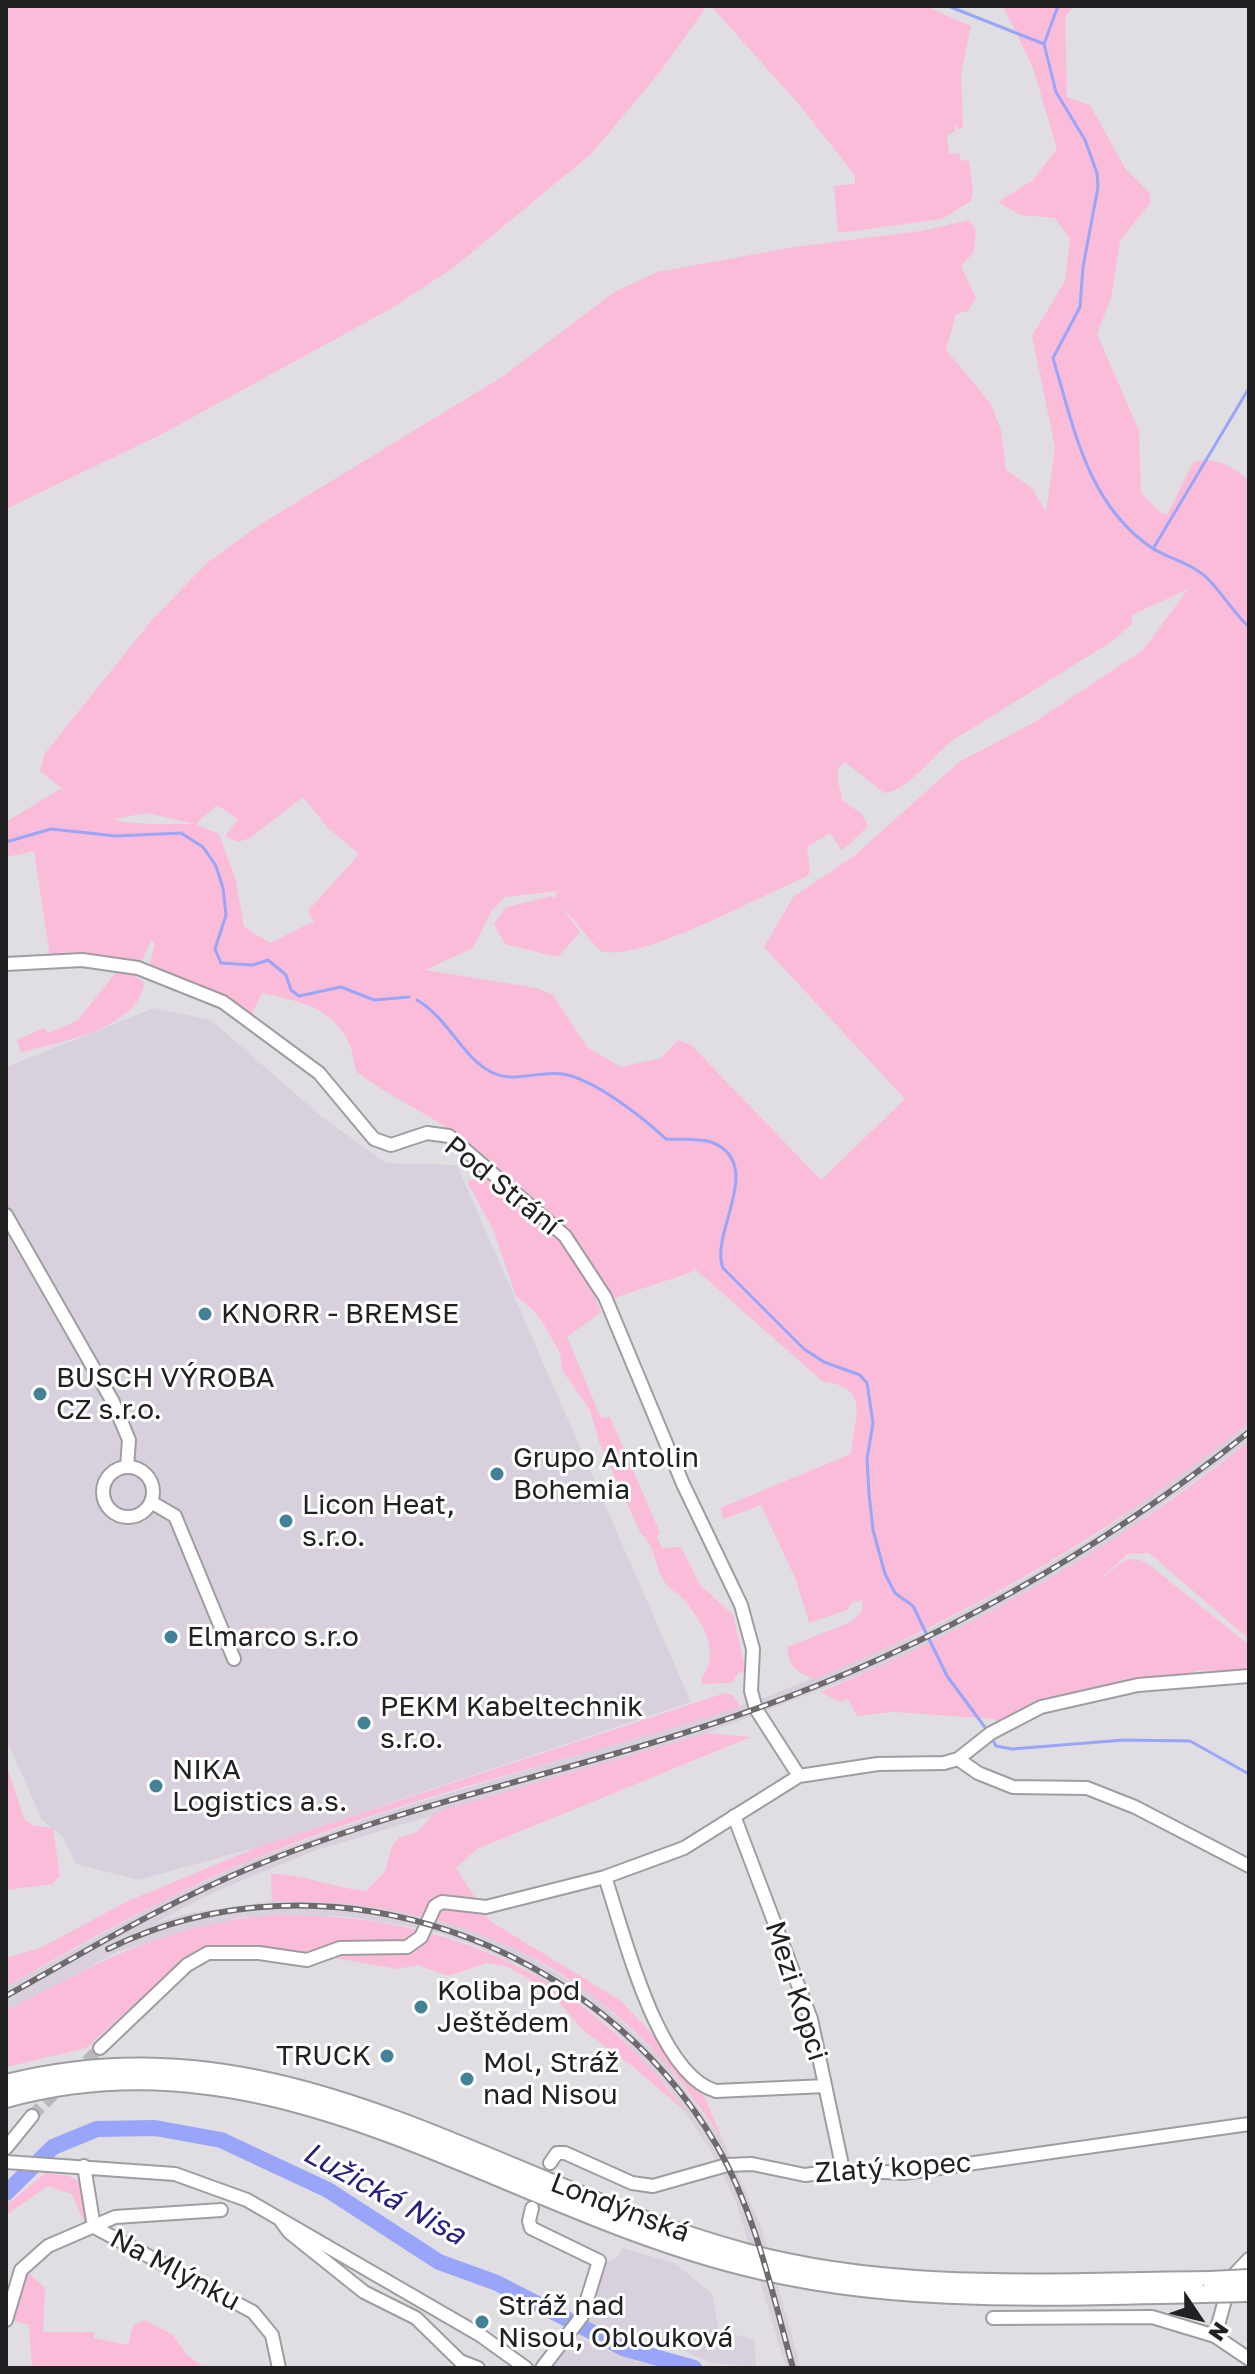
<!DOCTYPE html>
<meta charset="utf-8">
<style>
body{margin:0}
#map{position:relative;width:1255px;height:2374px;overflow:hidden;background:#e1dee3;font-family:"Golos Text",sans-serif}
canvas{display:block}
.frame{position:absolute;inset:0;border:8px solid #212022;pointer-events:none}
.north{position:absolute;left:1159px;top:2278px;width:80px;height:80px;-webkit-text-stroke:6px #fff;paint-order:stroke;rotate:125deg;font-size:22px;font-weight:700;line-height:32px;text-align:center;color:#212022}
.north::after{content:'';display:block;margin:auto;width:28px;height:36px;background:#212022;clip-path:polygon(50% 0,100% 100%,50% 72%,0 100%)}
</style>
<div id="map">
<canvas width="1255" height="2374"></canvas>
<div class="frame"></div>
<div class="north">N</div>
</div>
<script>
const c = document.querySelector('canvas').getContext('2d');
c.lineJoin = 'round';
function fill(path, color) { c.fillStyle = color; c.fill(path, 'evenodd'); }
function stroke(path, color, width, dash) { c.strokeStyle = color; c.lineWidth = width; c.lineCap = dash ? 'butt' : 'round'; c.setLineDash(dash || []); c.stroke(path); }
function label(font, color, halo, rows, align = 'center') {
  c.font = font + ' "Golos Text",sans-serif'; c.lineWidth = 6; c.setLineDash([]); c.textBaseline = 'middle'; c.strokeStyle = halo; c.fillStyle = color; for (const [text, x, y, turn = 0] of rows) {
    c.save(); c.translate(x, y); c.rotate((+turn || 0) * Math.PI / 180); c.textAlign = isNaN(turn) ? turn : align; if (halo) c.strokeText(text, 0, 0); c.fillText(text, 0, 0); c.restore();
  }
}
const built = new Path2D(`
 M154,1008L211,1020L322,1117L386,1163L457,1165L691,1702L258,1847L138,1880L76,1864L63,1837L42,1820L6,1739V1067Z
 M1249,1423V1441L1107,1545L987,1615L888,1664L707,1733L317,1850L214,1892L157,1922L194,1912L272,1901H344L387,1907L429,1916L481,1933L524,1953L594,1996L663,2060L724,2143L761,2226L801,2368H786L736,2202L711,2151L670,2089L609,2025L586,2007L518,1965L476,1946L426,1929L343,1916L242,1917L119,1951L6,2011V1987L164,1900L254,1859L380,1814L754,1702L922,1633L1021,1581L1100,1533Z
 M622,2248L674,2263L712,2293L719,2330L755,2340L756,2368L708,2362L665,2342L627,2337L585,2319L595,2302L605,2263L619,2256Z
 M570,2334L612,2352L675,2368H550Z`);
const green = new Path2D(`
 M6,6H707L660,72L591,154L453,268L390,309L164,433L6,509Z
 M711,6H925L971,26L961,73L963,128L958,129L956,124L955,131L947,136L949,154L959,153L961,160L969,161L973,191L971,201L942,219L838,233L834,186L855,184V176L803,109Z
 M1003,6H1074L1065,17L1067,97L1090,105L1125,168L1149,192L1151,202L1120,241L1111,298L1097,334L1139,431L1141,493L1161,513L1168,514L1193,462C1218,456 1230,466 1249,480V1423C1115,1530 973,1614 815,1679C796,1673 789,1667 787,1647L851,1622L862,1611V1600L853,1602L847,1610L809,1623L796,1580L761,1505L724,1519L720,1508L851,1454C854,1416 872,1388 822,1381L694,1268L692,1272L614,1298C574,1244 524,1186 471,1145C435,1116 392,1099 357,1072C353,1062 353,1050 348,1041C330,1006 298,1001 262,993L250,1017L149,969L155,943L151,940L140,966L113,958L50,957L34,851L6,857V822L60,789L66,792L40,771L45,753L151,621L208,562L261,524L505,375L614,292L657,272L795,247L921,231L969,220L976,230L974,252L961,266L976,298L968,311L956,314L946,350L991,404L1001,430L1006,470L1032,488L1046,512L1055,447L1032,336L1065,281L1070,239L1055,218L1020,215L998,202L1033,180L1057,149L1033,68ZM1188,589L1143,650L1033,723L959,762L854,856L793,897L764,947L905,1099L821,1180L691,1045L678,1040L661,1058L621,1067L587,1047L553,995L537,988L425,970L473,948L492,910L505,897L557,891L555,899L552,896L506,907L494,924L505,944L558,957L580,932L559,903L600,951C642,963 762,894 806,877L810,872L807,847L830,833L842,851L868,826L862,814L842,800C841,787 831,770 845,762L884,793C909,791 933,754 955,739L1111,642L1132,624V615ZM303,797L327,827L359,854L308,911L315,924L312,922L270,943L244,927L236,881L219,834L196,824L217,805L238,819L225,836L238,842L250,838ZM146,813L195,824C178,824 126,825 114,819Z
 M119,968L144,982C141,1028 58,1043 21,1052L17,1040L44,1028L49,1033L78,1020Z
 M486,1173C535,1216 577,1248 601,1312L567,1337L601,1418L610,1417L660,1533L657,1537L662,1548L681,1547L700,1585L733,1615L746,1673L739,1672L732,1683L702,1684L701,1679C721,1652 704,1625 685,1601C680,1594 671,1591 666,1584C654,1569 657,1546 641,1534L599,1442L590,1410L562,1370L560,1353L543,1323L533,1310L516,1296L493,1229L467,1182Z
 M1249,1441V1639L1149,1553L1128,1554L1099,1580C1117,1569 1125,1551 1147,1563L1249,1645V1672L1197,1670L1191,1674L1057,1695L998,1723L994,1719L894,1712L857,1716L848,1699L840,1702L820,1692C975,1628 1118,1546 1249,1441Z
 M725,1693L733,1695L740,1707C579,1759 411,1794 254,1859C168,1894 86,1941 6,1987V1958L40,1948L128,1901L258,1847Z
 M707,1733L751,1737L477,1849L456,1868L490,1921L621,2001L673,2056L705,2098L724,2143C620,1974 468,1898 272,1901L271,1874C304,1874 333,1888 366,1891L385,1872L392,1846L400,1837L416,1833L436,1812Z
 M6,1763L24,1819L34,1826L53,1828L60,1876L52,1884L6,1890Z
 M272,1915C444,1912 584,1973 687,2113L632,2066L584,2031L559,2002L535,1982L506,1966L486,1963L448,1976L418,1965L397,1969L306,1953L212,1947L185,1959L86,2048L6,2067V2011C94,1963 170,1923 272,1915Z
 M46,2173L69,2176L81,2183L89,2222L85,2224L72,2194L48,2186L6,2215V2205Z
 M25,2270L45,2288L43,2332H94V2338L128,2345L133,2325L145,2320L173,2335L186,2354L205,2368H32L29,2325L11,2320Z`);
const stream = new Path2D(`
 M948,6L1044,44
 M1058,6L1044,44L1056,92L1085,140L1097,173L1098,187L1083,267L1080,307L1053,358C1074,428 1087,504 1152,548C1171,560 1193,563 1210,581C1224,596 1234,613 1249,627
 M1153,549L1249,388
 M6,842L51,829L116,836L181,833L203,847L216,866L223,888L226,915L215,949L221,963L253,965L268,960L286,975L291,990L299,996L341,987L374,1000L409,997
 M417,1000C449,1019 462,1057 491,1072C514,1084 539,1070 563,1074C596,1080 642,1117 666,1139C679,1140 698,1138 711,1142C767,1163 709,1233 723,1268L804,1349L824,1362L860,1375L867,1383L873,1423L867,1459L869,1494L873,1530L885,1574L895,1593L913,1606L947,1676L987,1730
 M991,1737L996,1746L1012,1749L1124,1740L1190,1741L1249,1774`);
const river = new Path2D(`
 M6,2193L53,2147L97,2129L155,2128L221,2140L328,2190L439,2262L497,2283L623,2348L694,2368`);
const minorTunnel = new Path2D(`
 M74,2074L100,2048
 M32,2116L58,2090`);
const minor = new Path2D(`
 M6,964L82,960L138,968L223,1002L319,1073L374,1139L391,1145L427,1133L449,1136L565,1236L605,1297L683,1484L741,1605L753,1649L751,1691L756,1709L799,1776
 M6,1215L113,1402L129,1440L127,1467
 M103 1492a25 25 0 1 1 50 0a25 25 0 1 1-50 0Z
 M151,1502L175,1516L234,1659
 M958,1759L978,1773L1013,1787L1087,1788L1135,1807L1249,1866
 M734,1816L811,2019L843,2170
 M605,1877C623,1930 657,2075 716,2091L825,2086
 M100,2048L187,1965L208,1953H259L307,1960L340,1948L407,1947L421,1937L435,1906L442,1902L486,1907L605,1877L684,1848L799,1776L878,1764L944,1763L958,1759L991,1733L1041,1707L1138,1685L1249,1676
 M6,2148L32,2116
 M6,2162L175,2174L247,2200L480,2335L526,2368
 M550,2163L557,2153H565L632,2183L653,2186L727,2165L752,2164L805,2175L843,2170L904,2173L1249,2124
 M84,2166L94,2227
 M532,2208L529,2221L531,2228L599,2261L582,2316L542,2368
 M281,2221L289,2232L364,2292L416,2318L460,2361L478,2368
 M94,2227L253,2312L272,2335L279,2368
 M993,2318L1152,2317L1215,2336L1249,2359
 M6,2320L21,2270L48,2246L115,2217L221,2210
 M1215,2336L1231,2278L1249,2259`);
const highway = new Path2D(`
 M6,2083C286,2013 490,2183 745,2252C895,2293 1056,2281 1210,2280
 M6,2099C277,2025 492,2203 741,2266C891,2305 1048,2297 1203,2294`);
const rail = new Path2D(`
 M108,1949C325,1842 598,1942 717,2146C756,2214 772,2293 793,2368
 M6,1996C88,1950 169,1901 257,1865C419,1799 593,1768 758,1708C937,1644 1100,1551 1249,1432`);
const highwayBridge = new Path2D(`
 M1210,2280L1249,2278
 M1203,2294L1249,2293`);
const markers = [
 [205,1314,8,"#428196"],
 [40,1394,8,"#428196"],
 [497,1474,8,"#428196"],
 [286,1521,8,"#428196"],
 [171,1637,8,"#428196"],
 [364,1723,8,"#428196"],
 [156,1786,8,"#428196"],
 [421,2007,8,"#428196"],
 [387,2056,8,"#428196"],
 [467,2079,8,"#428196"],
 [482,2322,8,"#428196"]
];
const streetNames = [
 ["Pod Strání",502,1186,39],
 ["Mezi Kopci",796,1991,72],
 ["Zlatý kopec",893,2168,-4],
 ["Londýnská",620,2208,21],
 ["Na Mlýnku",175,2270,28]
];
const poiNames = [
 ["KNORR - BREMSE",221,1314],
 ["BUSCH VÝROBA",56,1378],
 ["CZ s.r.o.",56,1410],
 ["Grupo Antolin",513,1458],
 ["Bohemia",513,1490],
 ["Licon Heat,",302,1505],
 ["s.r.o.",302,1537],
 ["Elmarco s.r.o",187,1637],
 ["PEKM Kabeltechnik",380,1707],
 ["s.r.o.",380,1739],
 ["NIKA",172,1770],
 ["Logistics a.s.",172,1802],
 ["Koliba pod",437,1991],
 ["Ještědem",437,2023],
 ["TRUCK",371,2056,"right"],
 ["Mol, Stráž",483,2063],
 ["nad Nisou",483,2095],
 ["Stráž nad",498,2306],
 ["Nisou, Oblouková",498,2338]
];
const waterNames = [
 ["Lužická Nisa",384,2194,29]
];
fill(built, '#d8d1dd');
fill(green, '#fabcd9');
stroke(stream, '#98a5f8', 3);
stroke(river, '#98a5f8', 16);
stroke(minorTunnel, '#bbb8bc', 12, [12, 6]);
stroke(minor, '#a09da2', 16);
stroke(highway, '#a09da2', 20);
stroke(minor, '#fff', 12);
stroke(highway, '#fff', 16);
stroke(rail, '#6d6b6e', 6);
stroke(rail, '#fff', 3, [9]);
stroke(highwayBridge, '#a09da2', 20, []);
stroke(highwayBridge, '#fff', 16);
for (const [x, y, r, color] of markers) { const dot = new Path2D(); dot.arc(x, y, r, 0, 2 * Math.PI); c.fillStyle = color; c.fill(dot); stroke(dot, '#fff', 3); }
label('28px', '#212022', '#fff', streetNames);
label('28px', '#212022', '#fff', poiNames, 'left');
label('italic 30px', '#26217f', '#fff', waterNames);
</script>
